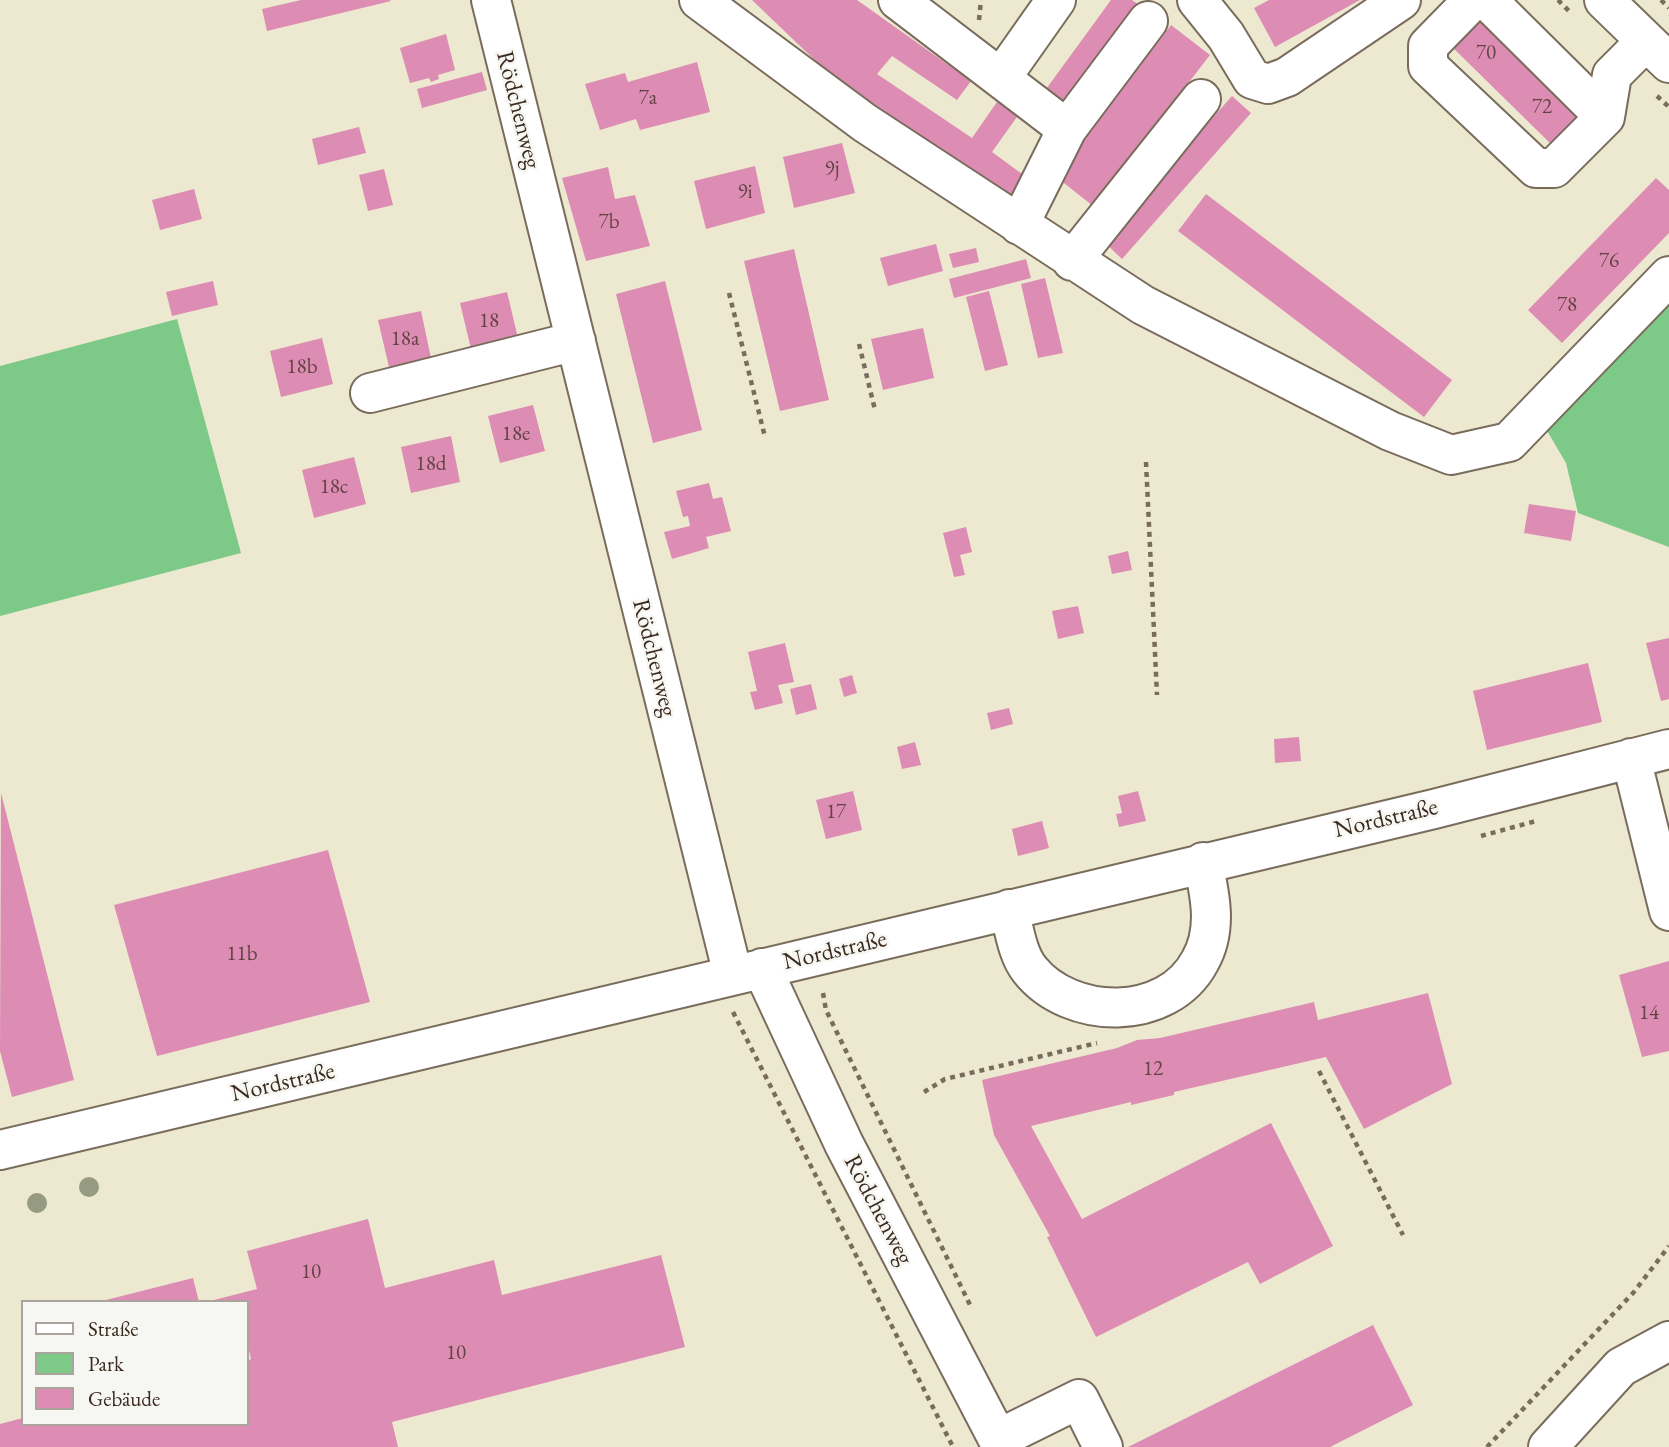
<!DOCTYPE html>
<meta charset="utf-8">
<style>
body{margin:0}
#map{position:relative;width:1669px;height:1447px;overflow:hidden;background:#ede8d0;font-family:"EB Garamond",serif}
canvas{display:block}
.legend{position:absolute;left:21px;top:1300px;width:228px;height:126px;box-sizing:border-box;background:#f6f6f2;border:2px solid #aba49d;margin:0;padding:9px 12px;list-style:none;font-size:21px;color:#3b2a1e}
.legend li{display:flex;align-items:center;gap:14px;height:35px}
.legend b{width:35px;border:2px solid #aba49d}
</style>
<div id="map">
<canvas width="1669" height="1447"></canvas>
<ul class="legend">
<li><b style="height:9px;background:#fff"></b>Straße</li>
<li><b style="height:19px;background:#7dc987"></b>Park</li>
<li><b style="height:19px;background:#dd8db3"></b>Gebäude</li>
</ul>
</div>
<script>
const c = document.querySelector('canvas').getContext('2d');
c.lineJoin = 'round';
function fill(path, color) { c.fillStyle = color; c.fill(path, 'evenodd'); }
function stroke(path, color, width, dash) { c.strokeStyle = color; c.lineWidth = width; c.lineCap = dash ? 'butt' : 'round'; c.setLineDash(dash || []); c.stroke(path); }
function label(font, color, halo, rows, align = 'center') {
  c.font = font + ' "EB Garamond",serif'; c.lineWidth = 5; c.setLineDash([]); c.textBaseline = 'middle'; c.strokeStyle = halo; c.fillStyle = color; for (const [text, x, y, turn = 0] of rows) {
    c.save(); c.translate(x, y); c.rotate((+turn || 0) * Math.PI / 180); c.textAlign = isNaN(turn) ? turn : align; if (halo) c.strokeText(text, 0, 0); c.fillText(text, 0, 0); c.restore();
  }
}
const green = new Path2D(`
 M1669,301V547L1578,513L1566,463L1546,429Z
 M177,319L241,553L0,616V366Z`);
const building = new Path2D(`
 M301,0H390L391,1L267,31L262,9Z
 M752,0H857L971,81L957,100L892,56L877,74L972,138L999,99L1019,114L992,152L1033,182L1019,204L870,113Z
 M1111,0H1132L1139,5L1061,111L1041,96Z
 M1269,0H1360L1275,47L1254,8Z
 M1473,11L1584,119L1555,148L1445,40Z
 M1171,25L1210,55L1093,206L1055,176Z
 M446,34L455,70L438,75L439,79L431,82L429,78L410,83L400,48Z
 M697,62L710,112L640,130L636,119L600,130L585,84L625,73L628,82Z
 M482,72L487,90L422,108L417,89Z
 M1232,96L1251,113L1122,259L1103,241Z
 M359,127L366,153L318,165L312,139Z
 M842,143L855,193L794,208L783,157Z
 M755,166L765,213L706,229L694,181Z
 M608,167L615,199L635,195L650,246L586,261L562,178Z
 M384,169L393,205L368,211L359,175Z
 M1656,178L1669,190V233L1562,343L1528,310Z
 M194,189L202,219L160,230L152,200Z
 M1206,194L1452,380L1424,417L1178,231Z
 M936,244L943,271L888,286L880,258Z
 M976,248L979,262L953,268L949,254Z
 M794,249L829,400L780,411L744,261Z
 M1026,259L1031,278L954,298L949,279Z
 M1045,278L1063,353L1038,358L1021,284Z
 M213,281L218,305L172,316L166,292Z
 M665,281L702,430L653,443L616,294Z
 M989,291L1008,365L985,371L966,297Z
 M507,292L518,338L471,349L460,303Z
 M421,311L431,358L389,367L378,320Z
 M923,328L934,378L883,390L871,339Z
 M322,338L333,384L281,397L270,351Z
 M533,405L545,451L500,463L488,416Z
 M451,436L460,482L411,493L401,447Z
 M354,457L366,504L314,518L302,470Z
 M709,483L713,499L722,497L731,531L706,537L709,548L672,559L664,532L690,526L688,516L683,517L676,491Z
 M1529,504L1576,511L1571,541L1524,533Z
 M966,527L972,552L960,555L965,575L954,577L943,533Z
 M1128,551L1132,570L1112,574L1108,556Z
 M1078,606L1084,633L1058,639L1052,611Z
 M1669,638V699L1661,701L1646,643Z
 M785,643L794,682L778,685L783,703L755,710L750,692L757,691L748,652Z
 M1588,663L1602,722L1487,750L1473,691Z
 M852,675L857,693L844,697L839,679Z
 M811,684L817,709L796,715L790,689Z
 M1009,708L1013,724L991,730L987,713Z
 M1299,737L1301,761L1275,763L1274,739Z
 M915,742L921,765L902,769L897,747Z
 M853,791L862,830L826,839L816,800Z
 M1138,791L1146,821L1119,827L1116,814L1122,813L1118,796Z
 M1,793L74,1080L12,1097L0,1051Z
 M1042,821L1049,848L1018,856L1012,829Z
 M328,850L370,1002L157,1056L114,905Z
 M1669,961V1051L1642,1057L1619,975Z
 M1428,993L1452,1084L1364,1129L1326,1057L1174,1092V1095L1131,1105V1102L1031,1126L1082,1219L1271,1123L1333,1246L1260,1284L1248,1262L1096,1337L1047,1237L1050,1236L994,1135L982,1080L1117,1048L1137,1040L1160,1038L1314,1002L1318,1020Z
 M368,1219L385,1288L494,1260L502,1295L661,1255L685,1347L392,1422L398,1447H0V1424L23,1418V1424H247V1361L251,1359L247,1342V1302L210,1301L257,1289L247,1251Z
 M193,1278L199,1302H102V1301Z
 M1373,1325L1413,1405L1330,1447H1128Z`);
const path = new Path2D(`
 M1558,0L1572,14
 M1661,0L1669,8
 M979,20L981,0
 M1657,96L1669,107
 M729,293L765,437
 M859,344L875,410
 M1146,462L1157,695
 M1481,836L1536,821
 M823,993L826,1010L972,1309
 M733,1012L953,1447
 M1319,1071L1403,1235
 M924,1092L945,1079L1097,1043
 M1487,1447L1634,1292L1669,1246`);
const minor = new Path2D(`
 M491,0L733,975
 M699,0L865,123L1143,305L1390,431L1451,455L1509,442L1669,276
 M898,0L1067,129
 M1197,0L1226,36L1252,79L1268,84L1287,77L1401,0
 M1473,0L1428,46V66L1536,168H1554L1605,117L1612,75L1646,41
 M1487,0L1605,117
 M1604,0L1669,63
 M1001,78L1056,0
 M1019,225L1067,129L1148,21
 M1072,261L1201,99
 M370,393L576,341
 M1631,758L1669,911
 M1009,909C1014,928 1017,954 1030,970C1070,1020 1167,1023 1200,961C1218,930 1210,895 1203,862
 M762,968L844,1144L1002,1447
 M0,1150L1434,809L1669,749
 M998,1439L1079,1399L1103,1447
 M1548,1447L1621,1367L1669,1341`);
const trees = [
 [89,1187],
 [37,1203]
];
const numberNames = [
 ["70",1486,53],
 ["7a",648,98],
 ["72",1542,107],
 ["9j",832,169],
 ["9i",745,192],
 ["7b",609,222],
 ["76",1609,261],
 ["78",1567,305],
 ["18",489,321],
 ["18a",405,339],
 ["18b",302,367],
 ["18e",516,434],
 ["18d",431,464],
 ["18c",334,487],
 ["17",836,812],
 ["11b",242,954],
 ["14",1649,1013],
 ["12",1153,1069],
 ["10",311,1272],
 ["10",456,1353]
];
const streetNames = [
 ["Rödchenweg",518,110,76],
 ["Rödchenweg",654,658,76],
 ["Nordstraße",1386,819,-13],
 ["Nordstraße",835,951,-13],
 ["Nordstraße",283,1083,-13],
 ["Rödchenweg",878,1210,62]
];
fill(green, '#7dc987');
fill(building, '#dd8db3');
stroke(minor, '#796c5c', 42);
stroke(path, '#796c5c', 4.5, [5, 5]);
stroke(minor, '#fff', 38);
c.fillStyle = '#969a80';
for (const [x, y] of trees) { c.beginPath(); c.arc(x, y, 10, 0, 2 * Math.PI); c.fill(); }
label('21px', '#644343', null, numberNames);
label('24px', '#3b2a1e', '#f6f6f2', streetNames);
</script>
